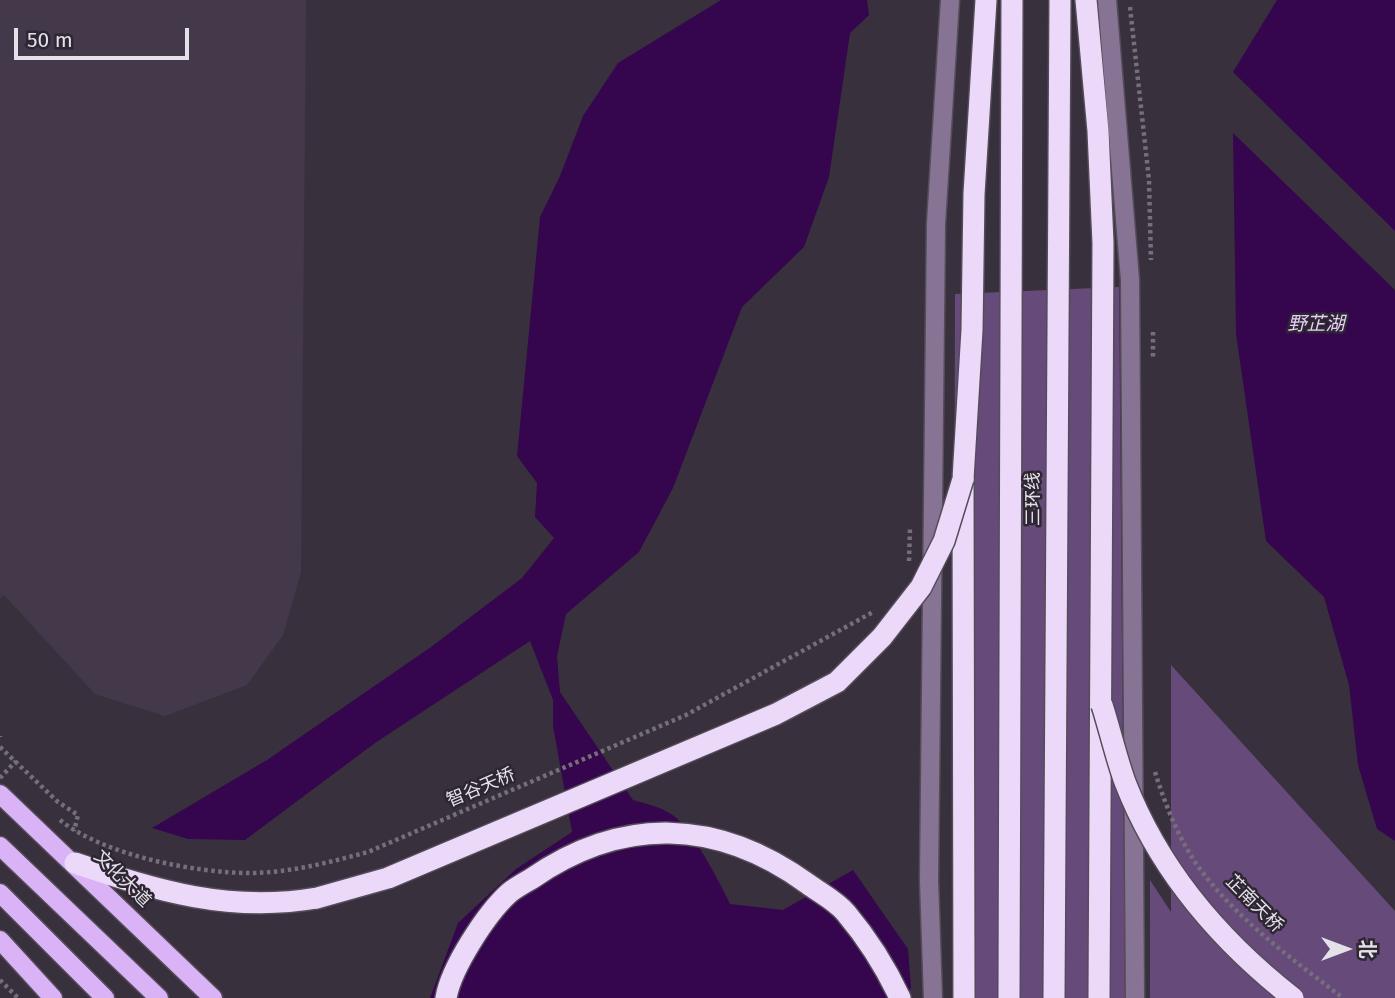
<!DOCTYPE html>
<meta charset="utf-8">
<style>
body{margin:0}
#map{position:relative;width:1395px;height:998px;overflow:hidden;background:#38313d;font-family:"Fira Sans","Noto Sans SC",sans-serif}
canvas{display:block}
.north{position:absolute;left:1311px;top:914px;width:70px;height:70px;-webkit-text-stroke:5px #2e2733;paint-order:stroke;rotate:90deg;font-size:19px;font-weight:700;line-height:28px;text-align:center;color:#e5e1e9}
.north::after{content:'';display:block;margin:auto;width:24px;height:32px;background:#e5e1e9;clip-path:polygon(50% 0,100% 100%,50% 72%,0 100%)}
.scale{position:absolute;left:14px;top:28px;width:175px;height:32px;box-sizing:border-box;border:4px solid #e5e1e9;border-top:0;padding-left:9px;font-size:21px;line-height:24px;white-space:nowrap;color:#e5e1e9;-webkit-text-stroke:5px #2e2733;paint-order:stroke}
</style>
<div id="map">
<canvas width="1395" height="998"></canvas>
<div class="north">北</div>
<div class="scale">50 m</div>
</div>
<script>
const c = document.querySelector('canvas').getContext('2d');
c.lineJoin = 'round';
function fill(path, color) { c.fillStyle = color; c.fill(path, 'evenodd'); }
function stroke(path, color, width, dash) { c.strokeStyle = color; c.lineWidth = width; c.lineCap = dash ? 'butt' : 'round'; c.setLineDash(dash || []); c.stroke(path); }
function label(font, color, halo, rows, align = 'center') {
  c.font = font + ' "Fira Sans","Noto Sans SC",sans-serif'; c.lineWidth = 5; c.setLineDash([]); c.textBaseline = 'middle'; c.strokeStyle = halo; c.fillStyle = color; for (const [text, x, y, turn = 0] of rows) {
    c.save(); c.translate(x, y); c.rotate((+turn || 0) * Math.PI / 180); c.textAlign = isNaN(turn) ? turn : align; if (halo) c.strokeText(text, 0, 0); c.fillText(text, 0, 0); c.restore();
  }
}
const built = new Path2D(`
 M0,0H306L301,572L283,635L247,685L165,716L95,694L4,595L0,598Z`);
const green = new Path2D(`
 M1119,287L1125,998H953L955,294Z
 M1171,665L1395,911V998H1150V880L1171,912Z`);
const water = new Path2D(`
 M721,0H867L869,15L850,33L829,177L804,247L742,307L673,488L639,552L566,614L557,656L560,692L633,800C647,804 662,807 674,816C691,828 721,884 730,904L783,910L853,870L908,949L911,988L903,998H430L458,923L516,869L572,832L553,726V700L530,641L375,743L245,840L188,839L152,828L267,760L431,647L522,578L554,538L535,517L537,483L517,456L540,217L560,176L583,116L618,63Z
 M1277,0H1395V231L1233,72Z
 M1233,133L1395,290V841L1377,829L1358,765L1349,685L1324,597L1266,541L1236,334Z`);
const path = new Path2D(`
 M1130,7L1149,180L1151,260
 M1153,332V358
 M909,561L910,528
 M0,736V737
 M0,747L58,802L78,815L74,831
 M1155,772C1165,804 1178,837 1197,865C1235,918 1292,959 1343,998
 M60,820C103,855 195,873 250,873C290,873 330,862 368,852L686,715L873,612
 M0,980L18,998`);
const minor = new Path2D(`
 M1107,0L1130,280L1135,998
 M933,998L929,880L936,224L950,0`);
const major = new Path2D(`
 M0,794L213,998
 M0,846L159,998
 M0,893L105,998
 M0,940L53,998`);
const highway = new Path2D(`
 M1086,0L1098,131L1103,243L1099,998
 M75,863C158,891 229,913 317,898
 M446,998C451,968 486,914 509,893C515,888 524,883 531,879C622,816 717,818 808,884C820,893 836,901 846,913C867,938 886,968 900,998
 M964,998L963,479L972,330L974,194L986,0
 M1009,998L1012,0
 M1054,998L1060,0`);
const pathBridge = new Path2D(`
 M0,778L16,761`);
const highwayBridge = new Path2D(`
 M1102,705C1110,730 1116,757 1125,782C1159,870 1219,940 1293,998
 M317,898L388,878L776,714L837,682L882,637L921,587L944,541L963,479`);
const streetNames = [
 ["三环线",1034,499,-90],
 ["智谷天桥",481,788,-23],
 ["文化大道",122,879,45],
 ["芷南天桥",1254,904,45]
];
const waterNames = [
 ["野芷湖",1316,325]
];
fill(built, '#43394b');
fill(green, '#664b7a');
fill(water, '#35054d');
stroke(minor, '#544d59', 21);
stroke(major, '#544d59', 21);
stroke(highway, '#544d59', 24);
stroke(path, '#756f7a', 4.5, [3.5, 3.5]);
stroke(minor, '#877495', 18);
stroke(major, '#dab3f7', 18);
stroke(highway, '#ecd9fa', 21);
stroke(highwayBridge, '#544d59', 24, []);
stroke(pathBridge, '#756f7a', 4.5, [3.5, 3.5]);
stroke(highwayBridge, '#ecd9fa', 21);
label('18px', '#e5e1e9', '#2e2733', streetNames);
label('italic 19px', '#e5cef6', '#2e2733', waterNames);
</script>
